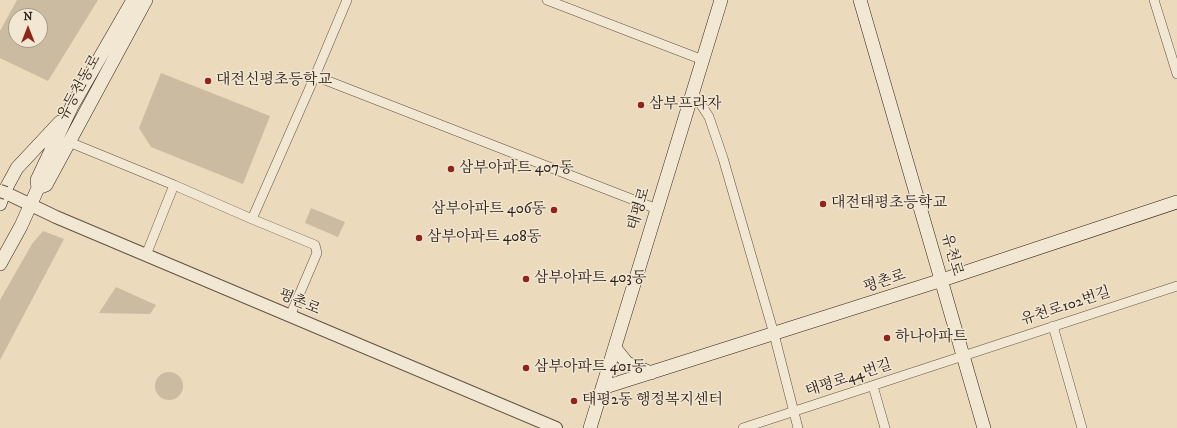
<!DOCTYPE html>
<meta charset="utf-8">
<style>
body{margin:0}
#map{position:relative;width:1177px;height:428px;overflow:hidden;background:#ebdabb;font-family:"IM FELL DW Pica",serif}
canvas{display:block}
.north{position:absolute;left:8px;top:8px;width:40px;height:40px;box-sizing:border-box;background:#f2e7d3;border:1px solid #a5998a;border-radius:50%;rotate:0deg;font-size:11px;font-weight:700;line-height:16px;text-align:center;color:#31231c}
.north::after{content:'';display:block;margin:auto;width:14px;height:18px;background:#8f2418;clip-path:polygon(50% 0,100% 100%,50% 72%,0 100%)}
</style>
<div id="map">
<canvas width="1177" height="428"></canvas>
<div class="north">N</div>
</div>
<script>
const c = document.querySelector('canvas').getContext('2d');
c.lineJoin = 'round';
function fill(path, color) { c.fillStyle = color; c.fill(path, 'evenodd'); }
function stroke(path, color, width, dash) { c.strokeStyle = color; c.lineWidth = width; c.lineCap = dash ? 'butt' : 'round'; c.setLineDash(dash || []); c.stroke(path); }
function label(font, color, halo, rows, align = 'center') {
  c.font = font + ' "IM FELL DW Pica","Noto Serif KR",serif'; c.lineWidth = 3; c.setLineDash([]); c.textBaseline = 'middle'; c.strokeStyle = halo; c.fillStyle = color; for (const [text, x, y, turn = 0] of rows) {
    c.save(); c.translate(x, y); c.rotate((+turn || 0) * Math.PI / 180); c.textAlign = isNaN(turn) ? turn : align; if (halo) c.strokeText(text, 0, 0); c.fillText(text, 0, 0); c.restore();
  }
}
const green = new Path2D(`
 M17,0H98L48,81L0,58V31ZM16,16H40V40H16Z
 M161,73L270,116L243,184L151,147L139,128Z
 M311,208L345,222L338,237L305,223Z
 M43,231L64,239L0,360V300L32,244Z
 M116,287L156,305L150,314L99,313Z
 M155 386a14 14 0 1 1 28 0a14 14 0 1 1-28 0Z`);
const minor = new Path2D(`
 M547,0L703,60
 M1154,0L1177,74
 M315,76L657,209
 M693,92L709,117L723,158L774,334L798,428
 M69,142L174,185L252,219
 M146,255L174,185
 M290,316L317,253L315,245L252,219L315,76L347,0
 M1053,326L1082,428
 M873,386L885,428
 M743,428L1177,286`);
const tertiary = new Path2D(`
 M6,193L56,217L556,428`);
const secondary = new Path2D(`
 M860,0L984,428
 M38,188L46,185L146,0
 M0,204L4,192L17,168L60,122
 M0,264L21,226L38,188L37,180L72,106L133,0
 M615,348L627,363L651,373
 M602,388L942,280L1177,202
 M590,428L721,0`);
const tertiaryBridge = new Path2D(`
 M0,191L6,193`);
const markers = [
 [208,81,4,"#8f2418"],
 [641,105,4,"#8f2418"],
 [451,169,4,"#8f2418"],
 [823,204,4,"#8f2418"],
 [554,210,4,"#8f2418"],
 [419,238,4,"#8f2418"],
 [526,279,4,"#8f2418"],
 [887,338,4,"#8f2418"],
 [526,368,4,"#8f2418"],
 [574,401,4,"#8f2418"]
];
const poiNames = [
 ["대전신평초등학교",216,81],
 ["삼부프라자",649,105],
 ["삼부아파트 407동",459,169],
 ["대전태평초등학교",831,204],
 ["삼부아파트 406동",546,210,"right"],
 ["삼부아파트 408동",427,238],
 ["삼부아파트 403동",534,279],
 ["하나아파트",895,338],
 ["삼부아파트 401동",534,368],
 ["태평2동 행정복지센터",582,401]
];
const streetNames = [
 ["유등천동로",80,88,-61],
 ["태평로",640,209,-73],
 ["유천로",951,255,74],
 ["평촌로",885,282,-18],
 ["평촌로",299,303,23],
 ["유천로102번길",1066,307,-18],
 ["태평로44번길",849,379,-18]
];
fill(green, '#cbbba0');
stroke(minor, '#605144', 10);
stroke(tertiary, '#605144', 14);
stroke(secondary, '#31231c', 14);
stroke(minor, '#f2e7d3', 9);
stroke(tertiary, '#f2e7d3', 12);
stroke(secondary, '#f2e7d3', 13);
stroke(tertiaryBridge, '#605144', 14, []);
stroke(tertiaryBridge, '#f2e7d3', 12);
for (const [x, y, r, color] of markers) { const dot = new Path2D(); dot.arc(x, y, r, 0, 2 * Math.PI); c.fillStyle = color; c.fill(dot); stroke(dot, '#f2e7d3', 1.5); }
label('15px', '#31231c', '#f2e7d3', poiNames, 'left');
label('15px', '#31231c', '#f2e7d3', streetNames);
</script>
